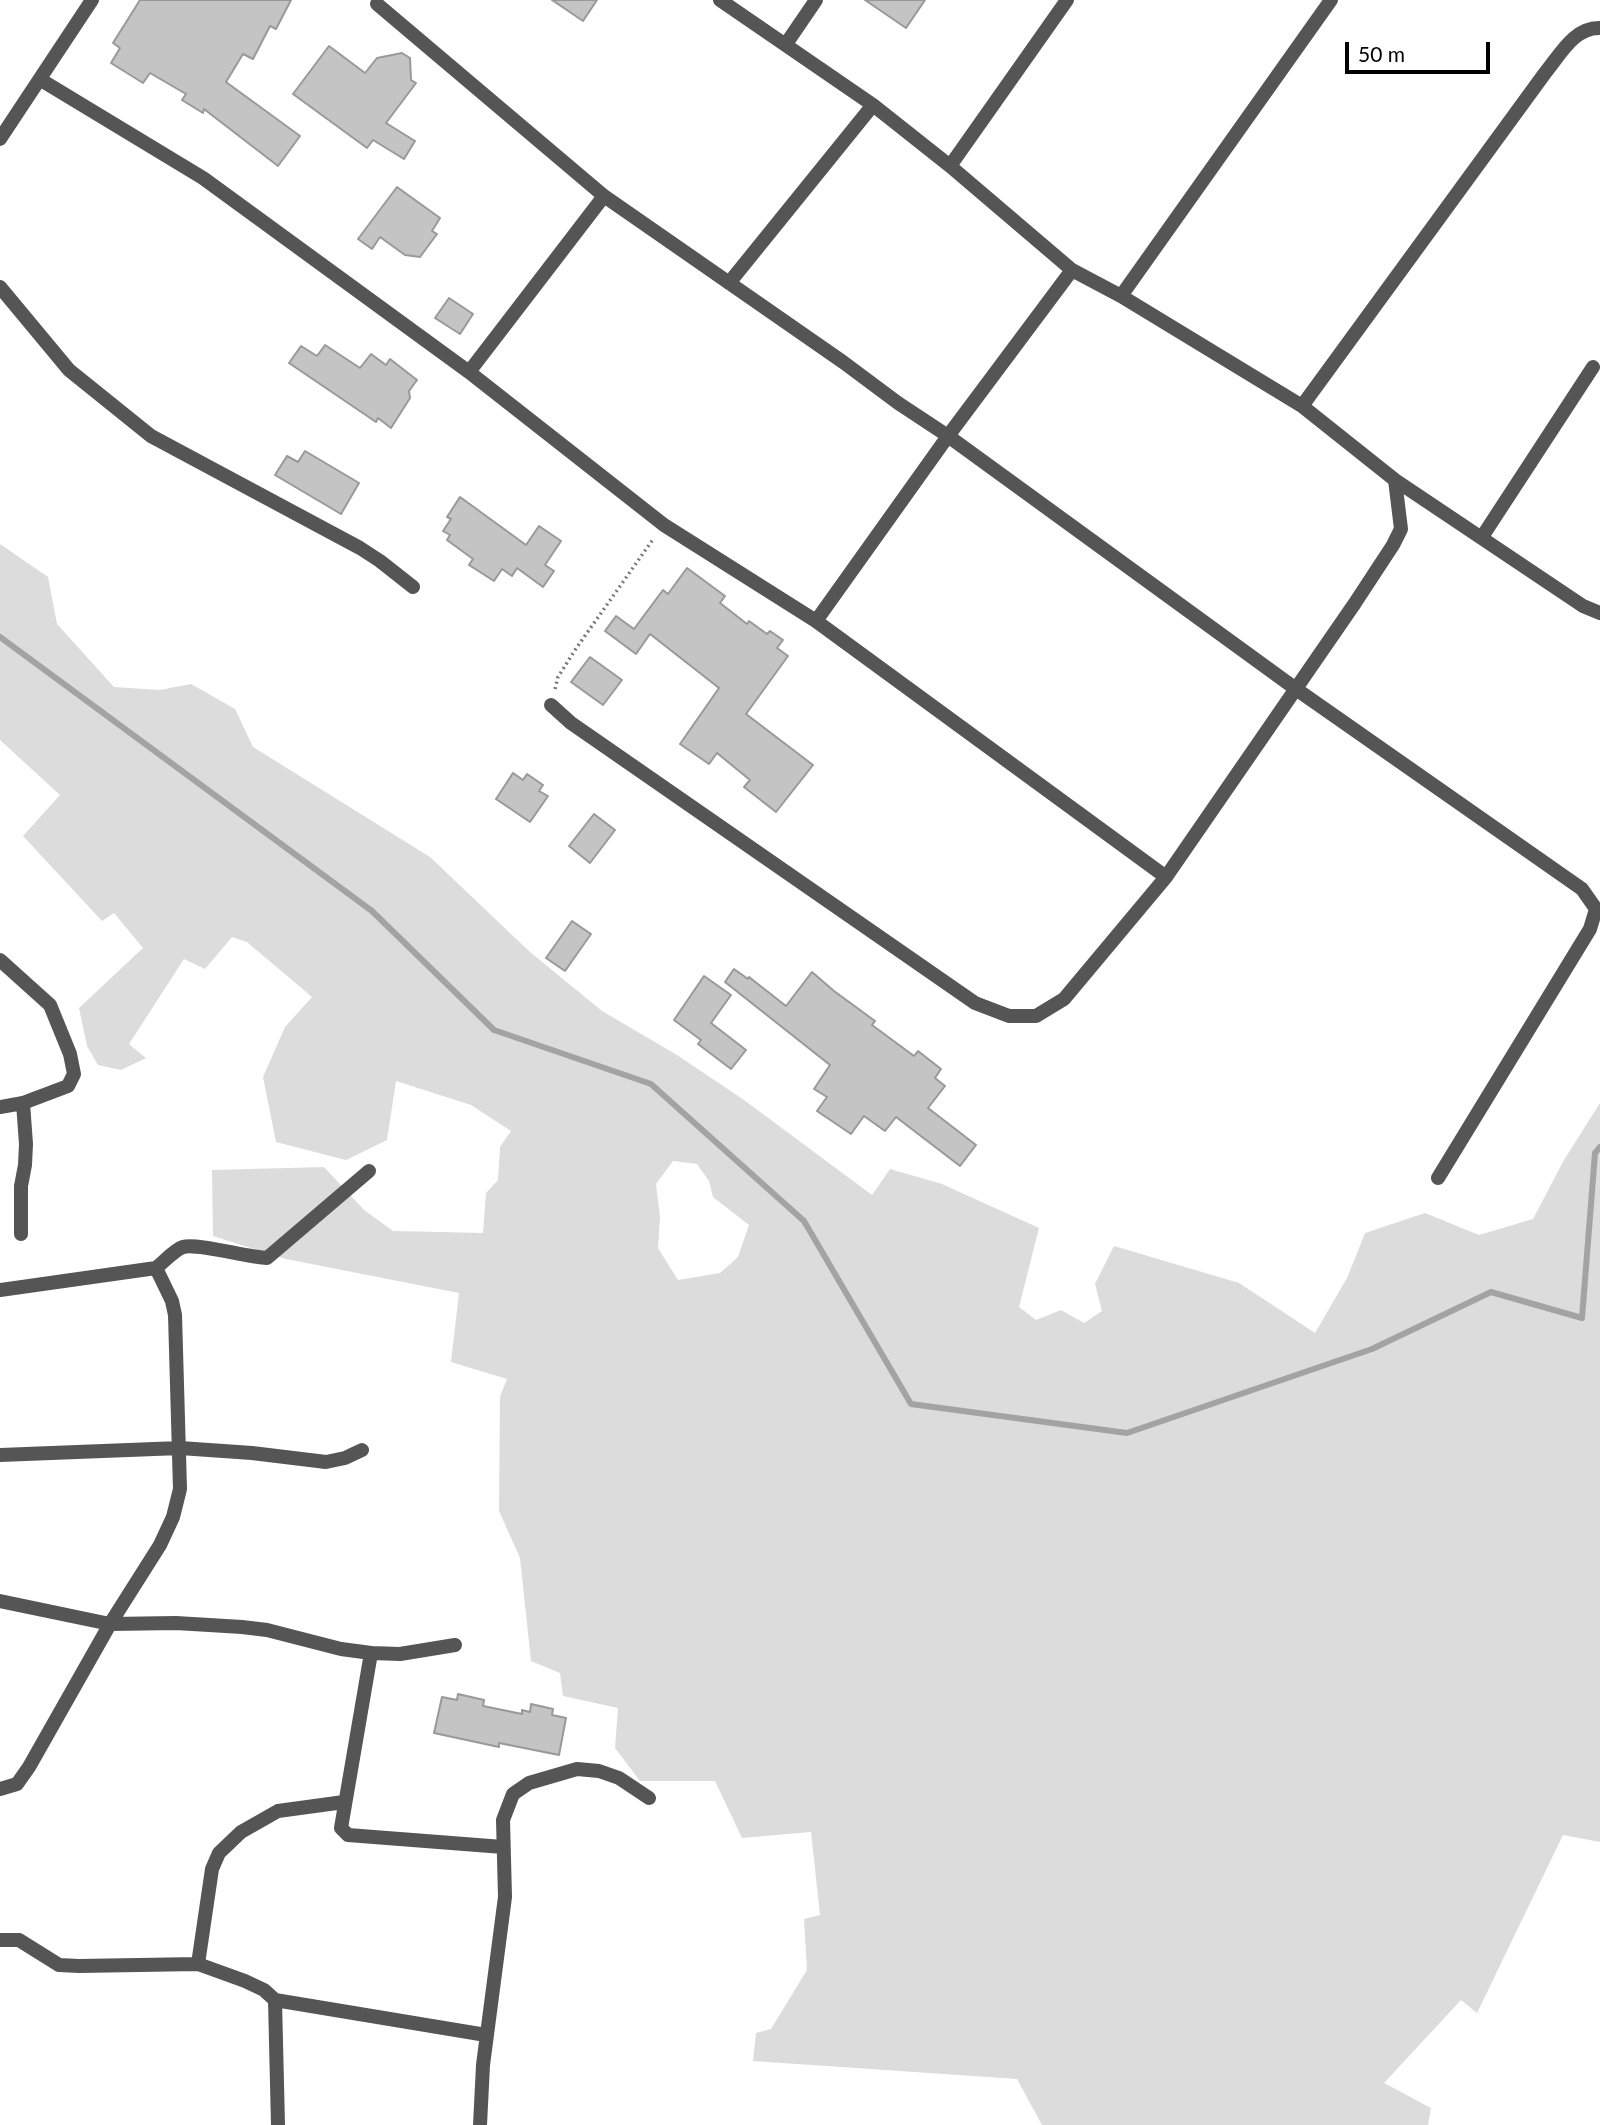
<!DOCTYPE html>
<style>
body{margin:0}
#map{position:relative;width:1600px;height:2125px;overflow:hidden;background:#fff;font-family:Lato,sans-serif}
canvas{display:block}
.scale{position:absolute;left:1345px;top:42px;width:145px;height:32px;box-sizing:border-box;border:4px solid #000;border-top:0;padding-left:9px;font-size:21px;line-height:24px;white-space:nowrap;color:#000;-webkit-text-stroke:5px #fff;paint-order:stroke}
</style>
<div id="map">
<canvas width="1600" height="2125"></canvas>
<div class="scale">50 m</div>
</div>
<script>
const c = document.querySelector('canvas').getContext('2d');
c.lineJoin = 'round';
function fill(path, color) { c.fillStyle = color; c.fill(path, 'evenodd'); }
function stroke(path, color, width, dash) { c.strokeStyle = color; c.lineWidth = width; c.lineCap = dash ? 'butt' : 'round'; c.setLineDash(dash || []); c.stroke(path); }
const green = new Path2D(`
 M0,544L48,577L57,624L114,687L160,690L191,684L235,709L253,747L430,857L530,952L602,1011L677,1055L744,1100L872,1195L890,1169L942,1184L1039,1228L1019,1307L1036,1320L1061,1310L1084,1323L1102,1311L1095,1284L1114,1246L1239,1283L1315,1333L1347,1278L1365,1233L1425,1213L1479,1235L1533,1219L1564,1160L1600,1103V1842L1563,1835L1477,2013L1461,2000L1384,2083L1431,2108L1428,2125H1042L1017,2079L753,2061L756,2033L771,2029L807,1970L804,1919L820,1915L811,1832L742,1838L715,1781H640L615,1748L618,1708L563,1696L560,1673L531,1661L520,1558L499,1511L500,1397L507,1379L451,1362L459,1293L286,1259L213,1236L212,1170L324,1167L364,1210L393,1231L483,1233L486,1193L498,1180L500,1147L511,1131L471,1105L396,1081L387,1140L346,1160L276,1142L263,1077L285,1027L312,997L247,942L232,937L205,969L184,959L129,1044L146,1058L121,1070L98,1065L87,1046L79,1008L143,948L114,913L102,921L23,836L60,795L0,740ZM673,1161L697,1164L709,1181L713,1197L749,1225L738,1257L720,1273L678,1280L658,1248L660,1217L656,1184Z`);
const stream = new Path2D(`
 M0,637L372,911L494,1030L651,1084L804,1221L911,1404L1127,1433L1372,1349L1491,1292L1582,1318L1595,1153L1600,1147`);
const building = new Path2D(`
 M140,0H291L276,29L270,26L253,59L243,54L226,82L300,136L278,166L204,109L203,113L182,100L186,94L150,73L143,83L111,63L120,48L113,43Z
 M552,0H597L583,21Z
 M865,0H925L906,28Z
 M329,46L365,73L377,58L402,53L410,58L411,80L416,83L386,123L415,141L404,159L373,140L367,148L293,94Z
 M397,187L440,218L432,231L437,234L420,257L405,255L380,237L372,249L358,239Z
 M449,298L473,314L460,334L435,318Z
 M325,345L360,368L371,354L386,365L390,359L417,380L409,391L410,398L391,428L378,418L376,422L289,363L301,346L317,356Z
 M305,451L359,483L341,514L275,475L287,456L298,462Z
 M460,497L526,545L539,526L561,541L545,565L554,571L543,587L517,568L512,576L502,569L494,581L469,565L473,559L447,540L450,535L443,531L451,519L447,517Z
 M687,568L725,596L720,603L747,624L749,621L767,634L770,631L783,640L777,648L788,656L746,714L813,765L776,812L744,787L750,780L717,753L709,764L680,744L719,688L650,634L636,654L605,631L616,616L634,629L663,590L668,594Z
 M590,657L622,680L603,705L571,682Z
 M513,773L523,780L527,774L543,785L539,791L548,796L530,822L496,799Z
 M594,814L615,830L590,863L569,846Z
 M572,921L591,934L565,971L546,958Z
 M734,969L748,979L749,977L786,1006L812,972L834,991L875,1021L872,1025L914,1056L918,1051L941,1069L935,1078L945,1086L928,1108L976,1145L960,1166L896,1117L885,1131L864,1116L851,1134L817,1111L827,1097L814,1089L830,1065L725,982Z
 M704,976L731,995L711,1023L746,1050L731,1069L698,1044L701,1040L674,1020Z
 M458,1694L484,1700L483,1706L522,1714V1710L530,1712L531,1704L553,1709L552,1715L566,1718L559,1755L499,1743V1747L434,1733L442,1697L457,1700Z`);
const path = new Path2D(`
 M555,689L558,677L575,650L654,538`);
const minor = new Path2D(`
 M720,0L873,105L950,166L1072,270L1121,296L1302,406L1395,480L1583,606L1600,613
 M377,4L604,196L843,362L898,403L948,436L1072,270
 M786,44L816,0
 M41,80L203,178L469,372L664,525L816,621L1166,877
 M0,139L92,0
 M950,166L1067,0
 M729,283L873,105
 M0,287L69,370L151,436L360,548L380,561L413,587
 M1121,296L1331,0
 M469,372L604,196
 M1302,406L1545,73C1560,55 1574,27 1600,28
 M1482,537L1593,367
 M816,621L948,436L1296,689L1582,889L1596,909L1590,929L1438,1178
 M551,705L571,723L975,1003L1009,1016H1036L1064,999L1166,877L1355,603L1393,545L1401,529L1395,480
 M0,960L50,1005L70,1054L74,1074L68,1086L23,1103L0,1107
 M21,1234V1186L25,1165L26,1144L23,1103
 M156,1268C164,1262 174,1250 183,1247C197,1243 247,1257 267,1258L369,1171
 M0,1290L156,1268L172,1301L175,1315L180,1489L173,1517L160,1545L110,1624L29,1767L17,1784L0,1789
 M0,1455L180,1448L252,1453L326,1462L345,1458L362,1450
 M0,1601L110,1624L176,1623L242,1627L267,1630L341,1649L371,1653L400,1654L455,1645
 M371,1653L341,1828L348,1835L503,1847
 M0,1940H19L59,1965L79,1966L198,1964L245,1981L264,1990L275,2000L486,2035
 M198,1964L212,1869L219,1853L241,1832L278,1811L344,1802
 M275,2000L278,2125
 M480,2125L483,2065L505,1897L503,1820L513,1794L529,1783L577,1769L599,1771L619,1778L649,1798`);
fill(green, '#dcdcdc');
stroke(stream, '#a3a3a3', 6);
fill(building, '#c4c4c4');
stroke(building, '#999', 2);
stroke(path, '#777', 3.5, [2, 3.5]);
stroke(minor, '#555', 14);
</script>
